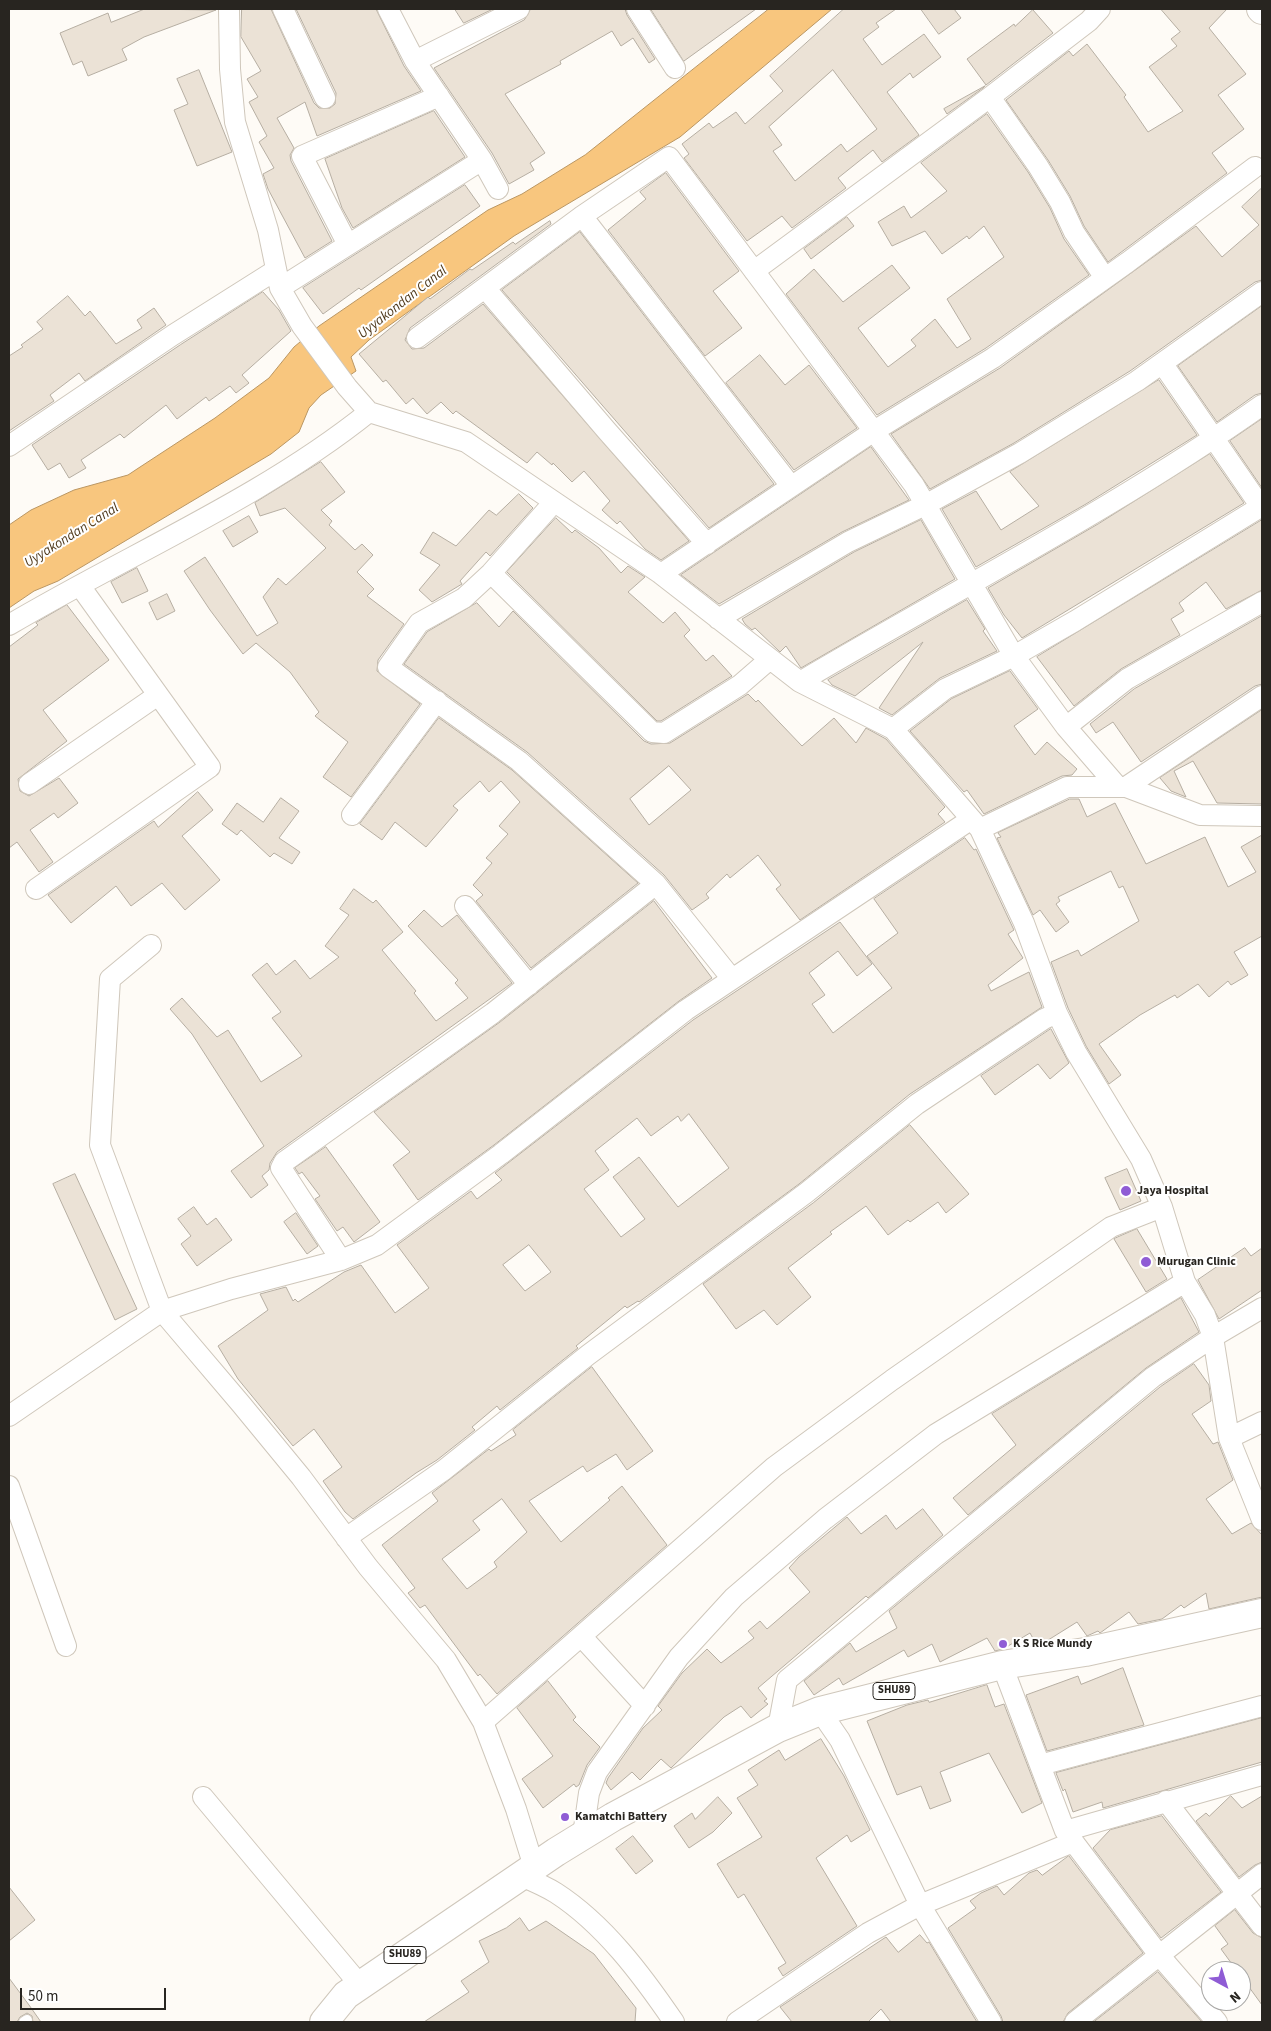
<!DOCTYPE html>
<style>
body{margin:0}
#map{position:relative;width:1271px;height:2031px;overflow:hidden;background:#fefbf6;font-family:"Source Sans 3",sans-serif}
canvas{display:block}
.frame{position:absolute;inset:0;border:10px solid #282520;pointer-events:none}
.north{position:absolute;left:1201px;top:1961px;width:50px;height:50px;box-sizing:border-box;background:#fff;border:1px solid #a9a8a6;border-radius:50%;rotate:141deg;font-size:14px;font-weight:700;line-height:20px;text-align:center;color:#282520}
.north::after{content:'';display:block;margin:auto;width:18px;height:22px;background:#8f5cd5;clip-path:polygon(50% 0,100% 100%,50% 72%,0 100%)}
.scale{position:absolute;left:20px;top:1988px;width:146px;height:22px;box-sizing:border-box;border:2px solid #282520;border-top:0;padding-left:6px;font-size:15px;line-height:18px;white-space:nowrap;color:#282520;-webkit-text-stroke:4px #fff;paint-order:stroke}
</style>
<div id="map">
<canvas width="1271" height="2031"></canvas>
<div class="frame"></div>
<div class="north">N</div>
<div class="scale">50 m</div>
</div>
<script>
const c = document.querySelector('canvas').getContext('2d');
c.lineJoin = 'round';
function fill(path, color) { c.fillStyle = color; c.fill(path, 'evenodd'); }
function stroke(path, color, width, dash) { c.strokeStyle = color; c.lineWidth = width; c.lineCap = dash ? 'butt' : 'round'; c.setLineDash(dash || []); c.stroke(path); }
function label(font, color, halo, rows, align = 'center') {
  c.font = font + ' "Source Sans 3",sans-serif'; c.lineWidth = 4; c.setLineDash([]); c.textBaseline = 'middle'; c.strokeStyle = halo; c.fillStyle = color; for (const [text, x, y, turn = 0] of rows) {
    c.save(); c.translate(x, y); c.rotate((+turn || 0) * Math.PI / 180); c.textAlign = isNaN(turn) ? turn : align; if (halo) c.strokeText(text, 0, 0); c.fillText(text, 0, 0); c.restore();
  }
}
const water = new Path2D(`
 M769,9H832L680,137L514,236L369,340L351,357L356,371L321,395L309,408L299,432L271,454L58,581L34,591L9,608V525L31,510L74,490L128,475L137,469L215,418L269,378L294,347L319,326L488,210L522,194L585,155Z`);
const building = new Path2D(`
 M145,9L216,10L144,37L122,49L127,60L88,76L82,61L73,65L60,33L108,13L111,22Z
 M242,9H271L314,103L319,108H330L335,104L336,93L296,9H376L404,66L421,91L317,136L305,102L277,118L294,148L290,155L291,161L332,241L305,258L268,189L263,174L274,168L259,142L267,136L249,102L258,97L247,79L261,71L241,37Z
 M455,9H493L464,23Z
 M531,9H625L627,15L655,59L649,63L633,38L621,46L612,31L560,61L561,64L505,94L545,153L530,163L534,170L509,184L492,153L434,68L524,20Z
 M651,9H756L684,61Z
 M844,9H896L876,23L879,27L863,39L882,65L924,34L941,57L913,78L910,73L887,92L919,135L882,162L873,150L838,178L846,188L792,228L782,216L747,241L684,158L689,154L682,144L709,123L713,128L736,112L745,124L783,91L770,76ZM833,70L877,129L847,152L841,144L795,181L773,151L782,145L769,127Z
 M921,9H954L961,18L939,34Z
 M1161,9H1227L1209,28L1246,74L1218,95L1244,129L1212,153L1227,173L1108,262L1084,226L1070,196L1048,160L1006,100L1069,51L1073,56L1087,44L1126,95L1124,97L1148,132L1183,111L1149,67L1177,46L1171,39L1180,32Z
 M1033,10L1053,33L986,85L967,59L1014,24L1015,26Z
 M199,70L232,152L197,166L174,110L188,104L177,79Z
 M985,86L983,88L947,114L944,109Z
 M434,111L465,157L353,228L342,208L325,159Z
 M987,114L1028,172L1050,208L1064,239L1089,275L986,348L877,415L786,294L814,269L843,302L892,265L910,288L858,328L888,367L916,346L911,340L935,319L957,348L971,339L947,299L1004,257L984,226L969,239L967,236L942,254L925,231L892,246L878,222L904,206L911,218L947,191L921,163Z
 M666,173L739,271L713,291L742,328L705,356L608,230L646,199L640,192Z
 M465,185L480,206L361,290L359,288L323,314L303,288Z
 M1262,188V280L1255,282L1130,371L1014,443L930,489L891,434L1000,368L1196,226L1222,257L1259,225L1242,207Z
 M847,217L854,226L811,259L804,249Z
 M550,221L551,224L410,328L405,340L412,349L424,348L483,304L689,541L661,560L645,549L620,521L617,524L602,510L610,501L584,471L572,482L553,463L552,465L537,452L527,463L456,411L453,414L441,402L427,414L413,398L406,404L386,380L383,382L359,354L428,297L430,299L470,269L472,270L513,242L515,244Z
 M580,232L774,484L709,528L502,290Z
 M263,292L279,310L291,331L242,375L249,383L236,393L230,386L209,401L206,397L177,419L166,405L124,438L120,434L81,460L86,468L69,478L60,463L48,470L32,445L180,345Z
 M68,296L85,316L90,311L116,344L142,328L137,320L154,308L166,325L85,381L79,373L50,395L54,401L9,431V356L23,347L21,345L43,329L37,322Z
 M1262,306V393L1255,395L1217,422L1178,366Z
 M760,355L785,385L809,365L857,428L794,470L726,383Z
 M1159,380L1197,435L1086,504L976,567L942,509L976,491L1001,530L1039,506L1010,472Z
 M1262,419V488L1230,441Z
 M871,447L909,500L842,532L719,604L681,575Z
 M1210,454L1244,503L1022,638L1004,615L988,588L1098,524Z
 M321,462L345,492L321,510L332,521L329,525L355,550L362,544L373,555L357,572L374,589L367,596L404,624L378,660L377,671L420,704L351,797L323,777L348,742L315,716L319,712L290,672L256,643L243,654L210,610L184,571L205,557L257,636L278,623L263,597L278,578L286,585L326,548L285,508L260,516L255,503Z
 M519,494L533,508L490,556L486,552L460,581L462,584L432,602L419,590L440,565L420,553L433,532L456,546L489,510L496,515Z
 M249,516L258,532L233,547L223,531Z
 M556,518L572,533L575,530L599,548L621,573L628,566L645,577L628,592L663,623L675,612L690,630L684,636L706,661L713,655L732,676L661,721H657L507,572Z
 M921,520L955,579L801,668L786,646L780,652L755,628L752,630L745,624L742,619L854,552Z
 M1262,520V590L1226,609L1206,582L1179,603L1184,611L1171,619L1180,635L1121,669L1074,706L1037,657Z
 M137,568L148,591L122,603L111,582Z
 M167,594L175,611L157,620L149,603Z
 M967,600L985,629L983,631L997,651L940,678L892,715L879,708L923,642L855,696L832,685L828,680Z
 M477,603L499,627L513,611L644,741L651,744L670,743L748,694L756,702L758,700L802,746L834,718L856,743L866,728L886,739L945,807L938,814L945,822L800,920L776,889L781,885L758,855L730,878L727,874L706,894L709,898L692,910L664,875L527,752L404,664L427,632ZM669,766L691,790L649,825L630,799Z
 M67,605L109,660L43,710L67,741L18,779L20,791L29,796L59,778L78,803L58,818L54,813L30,830L53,862L39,872L17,842L9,848V647L38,625L36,623Z
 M1262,616V684L1255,686L1141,762L1113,722L1096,733L1090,724L1134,689Z
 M1010,671L1038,709L1014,726L1035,755L1047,742L1077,769L1072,775L1062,776L984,814L967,790L964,792L910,731L951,699Z
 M1262,710V804L1217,803L1193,761L1174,771L1186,797L1171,791L1160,778Z
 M439,718L512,770L638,883L531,968L476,901L483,895L473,885L492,863L486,858L508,834L499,826L520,802L501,781L489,792L480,781L453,806L458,810L426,847L395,822L382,840L360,824Z
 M198,792L213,810L182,836L220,880L185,910L162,883L131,906L116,886L71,923L48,895L154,821L158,827Z
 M281,798L299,811L279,838L300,852L292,864L274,853L270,857L241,830L237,835L222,824L237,803L263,822Z
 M1070,799H1079L1087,817L1115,803L1146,864L1205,837L1228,887L1256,872L1241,847L1262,835V936L1234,952L1248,975L1231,985L1228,981L1209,997L1198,984L1177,998L1175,995L1140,1015L1099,1044L1121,1075L1109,1084L1086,1046L1068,1008L1051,962L1078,950L1081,956L1139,921L1123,886L1119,888L1111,871L1058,897L1060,901L1056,904L1069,922L1056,932L1040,910L1033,915L997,838L1001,837L998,833Z
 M965,838L974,850L976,849L1013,928L1014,930L1008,934L1023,958L988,985L991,991L1029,972L1042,1007L910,1094L799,1184L639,1302L638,1301L627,1308L625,1306L576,1346L578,1348L500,1410L497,1406L472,1427L475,1430L437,1460L416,1473L353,1519L345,1512L323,1481L342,1467L314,1429L293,1446L238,1379L218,1346L268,1310L260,1294L286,1287L293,1301L295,1299L298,1302L344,1272L361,1265L395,1313L429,1288L397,1245L471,1191L477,1199L502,1180L495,1173L693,1020L840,922L872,964L857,976L838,951L809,973L825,995L812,1004L833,1033L892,988L867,956L898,933L874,899ZM689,1114L729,1168L678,1207L639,1157L613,1177L645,1219L621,1237L584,1189L609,1170L595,1151L637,1118L651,1136L678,1116L681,1121ZM529,1245L551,1272L525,1291L503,1265Z
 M354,889L373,903L376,900L403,932L382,950L416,991L414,993L436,1021L468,998L455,983L458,980L408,926L424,910L442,927L457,915L512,983L277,1152L270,1163L269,1170L262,1176L268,1185L251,1198L231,1171L264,1146L192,1034L170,1009L182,998L217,1037L228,1030L261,1082L302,1056L272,1018L281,1012L252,975L267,963L276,975L295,960L310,979L339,957L325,946L349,915L340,909Z
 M654,901L712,978L679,1001L494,1145L418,1200L393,1165L410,1152L374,1112L500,1022Z
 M1051,1029L1069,1063L1050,1079L1038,1064L995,1095L981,1076Z
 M910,1125L969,1194L946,1213L938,1202L910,1222L908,1220L888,1235L866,1206L830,1232L832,1234L788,1268L811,1297L777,1325L764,1310L736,1329L703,1284L813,1203Z
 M326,1147L380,1222L354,1242L343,1227L337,1231L315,1199L320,1196L302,1172L299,1174L295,1168Z
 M1127,1169L1141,1201L1120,1210L1105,1178Z
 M75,1174L137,1309L115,1320L53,1184Z
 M194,1207L207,1225L216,1218L232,1240L197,1266L181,1244L191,1236L178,1219Z
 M296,1213L318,1246L307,1254L284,1222Z
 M1137,1229L1167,1279L1146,1292L1114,1239Z
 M1245,1248L1251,1256L1262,1248V1290L1219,1319L1198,1280Z
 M1181,1298L1199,1332L1146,1368L968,1515L953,1498L1016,1445L992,1414Z
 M1194,1364L1209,1385L1211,1401L1192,1414L1213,1444L1218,1442L1233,1480L1206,1499L1232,1534L1251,1523L1262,1535V1597L1209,1609L1206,1593L1184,1608L1181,1605L1162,1619L1138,1624L1129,1612L1100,1633L1098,1631L1087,1636L1077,1622L1045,1642L1036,1644L1030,1633L1003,1649L995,1651L987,1638L940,1662L932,1644L908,1657L904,1650L843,1685L839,1678L814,1695L804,1681L850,1643L856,1652L897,1628L889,1611L1160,1387Z
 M592,1367L653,1451L627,1470L616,1454L587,1472L583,1466L529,1501L561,1542L610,1500L608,1498L622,1486L667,1545L497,1694L480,1674L478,1676L425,1605L420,1608L408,1593L415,1588L382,1545L438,1501L432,1493L489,1449L491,1451L516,1435L513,1430ZM502,1499L527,1532L494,1562L497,1567L467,1589L442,1559L480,1530L473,1521Z
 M923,1509L943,1535L868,1598L866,1596L758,1688L767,1699L764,1701L768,1704L751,1718L741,1706L724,1717L671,1768L661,1759L640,1780L632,1772L611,1790L606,1783L608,1778L643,1728L662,1710L658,1706L682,1673L707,1649L721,1663L754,1638L748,1631L760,1621L767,1629L810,1592L789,1568L799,1557L847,1517L861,1534L886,1515L896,1529Z
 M1123,1668L1144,1725L1047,1751L1026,1695L1078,1676L1081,1684Z
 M548,1681L576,1717L573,1720L600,1747L587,1765L579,1785L576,1787L574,1784L543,1808L522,1779L553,1756L517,1708Z
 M987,1685L995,1707L1004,1704L1042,1803L1022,1813L989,1753L940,1772L951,1801L930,1809L921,1786L897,1795L867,1721L907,1705L928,1700L929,1702Z
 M1262,1718V1762L1103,1808L1102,1802L1073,1812L1065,1789L1063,1791L1056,1773Z
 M821,1739L844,1776L870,1830L851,1842L847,1835L816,1858L857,1926L783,1976L778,1968L786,1963L744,1894L738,1898L717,1864L762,1837L737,1798L758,1785L748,1770L779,1750L785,1760Z
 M1231,1796L1242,1808L1262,1796V1862L1255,1865L1239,1877L1196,1821L1206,1813L1209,1816Z
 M718,1797L732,1813L713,1832L689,1848L674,1826L692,1813L695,1819Z
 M1162,1816L1221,1892L1161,1938L1093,1848L1110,1830Z
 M633,1836L653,1861L636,1874L616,1849Z
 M1069,1856L1143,1953L1068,2013L1063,2022H1003L1001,2016L948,1928L976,1908L970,1901L981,1893L997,1886L1004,1895L1029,1873L1037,1870L1042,1875Z
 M9,1887L35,1920L9,1941Z
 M1235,1910L1253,1933L1262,1938V2005L1241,1976V1971H1237L1221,1949L1228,1944L1215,1926Z
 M520,1918L529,1931L546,1921L594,1954L636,2008L635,2022H424L469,1992L461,1981L489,1962L479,1941L506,1928Z
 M920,1935L927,1943L929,1942L977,2022H891L881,2009L868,2022H792L780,2007L886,1937L898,1952Z
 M1158,1972L1202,2022H1094Z
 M9,1978L29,2005L41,2022H33L32,2016L27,2013L20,2017L17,2022H9Z`);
const lane = new Path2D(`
 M24,2022L27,2020`);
const street = new Path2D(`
 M229,9L230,69L235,122L268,230L280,288L302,326L347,387L369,412L466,442L661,574L800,682L893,729L980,829L1024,923L1057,1013L1076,1052L1141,1159L1162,1207L1185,1282L1205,1315L1213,1337L1229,1438L1262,1520
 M283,9L325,98
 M388,9L415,61L482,160L498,189
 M637,9L675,68
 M415,61L519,9
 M990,97L1038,166L1060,202L1074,232L1105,278
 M582,216L791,486
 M348,245L302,156L439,96
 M754,271L990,97L1089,21L1100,9
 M280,288L482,160
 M485,288L607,431L707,544
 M417,338L582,216L669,157L914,485L1014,656L1066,727L1117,786
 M1162,363L1261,507
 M9,446L173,335L276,270
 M554,502L491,573L464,598L419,623L388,667L519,761L656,884L732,979
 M491,573L652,732L664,733L740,685L770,659
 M661,574L874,431L993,358L1128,262L1255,167
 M718,619L848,542L927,504L1020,453L1137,381L1262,292
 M9,625C127,555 262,498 369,412
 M800,682C955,590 1115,509 1262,405
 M1066,727L1127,679L1262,602
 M893,729L945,689L1014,656L1075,621L1262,506
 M29,784L158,695
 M1126,787L1262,696
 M352,815L437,701
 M980,829L1067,787H1126L1200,815L1262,816
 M36,889L210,767L80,586
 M465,906L529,985
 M341,1260L281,1168L284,1162L493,1013L656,884
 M9,1416L162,1311L100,1145L110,979L151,945
 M1229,1438L1262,1422
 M9,1486L66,1646
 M346,1538L444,1470L588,1355L806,1193L917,1104L1044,1019L1057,1013
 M582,1637L645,1706
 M1002,1665L1065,1831L1262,1775
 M820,1711L840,1740L920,1905L991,2022
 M483,1722L774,1467L892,1380L1111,1227L1162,1207
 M778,1728L787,1680L1153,1377L1213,1337L1262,1308
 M1040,1765L1262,1706
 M203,1797L360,1985
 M1166,1801L1262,1926
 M1066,1832L1159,1955L1217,2022
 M583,1835L589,1793L597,1772L679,1657L734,1597L825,1519L936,1434L1185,1282
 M534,1867L516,1809L483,1722L446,1660L368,1567L301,1477L241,1404L162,1311L231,1289L341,1260L377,1245L501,1154L686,1010L970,820
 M521,1876C533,1881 545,1886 556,1893C604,1924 642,1975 674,2022
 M737,2022L868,1933L920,1905L1073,1842
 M1075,2022L1262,1874`);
const secondary = new Path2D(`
 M1261,9L1262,10`);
const primary = new Path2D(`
 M324,2022L346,1995L556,1852L613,1817L778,1728L820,1711L1002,1665L1085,1652L1262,1613`);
const markers = [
 [1126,1191,6,"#8f5cd5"],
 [1146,1262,6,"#8f5cd5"],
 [1003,1644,5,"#8f5cd5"],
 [565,1817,5,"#8f5cd5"]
];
const shields = [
 [894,1691,42],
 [405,1955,42]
];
const shieldNames = [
 ["SHU89",894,1691],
 ["SHU89",405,1955]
];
const poiNames = [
 ["Jaya Hospital",1137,1191],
 ["Murugan Clinic",1157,1262],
 ["K S Rice Mundy",1013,1644],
 ["Kamatchi Battery",575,1817]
];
const waterNames = [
 ["Uyyakondan Canal",403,303,-38],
 ["Uyyakondan Canal",72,536,-32]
];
fill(water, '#f8c67e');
stroke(water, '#ba9662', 1);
fill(building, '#ebe2d6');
stroke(building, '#b6aea2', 1);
stroke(lane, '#cfc7bb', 12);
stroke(street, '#cfc7bb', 22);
stroke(secondary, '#cfc7bb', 30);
stroke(primary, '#cfc7bb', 30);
stroke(lane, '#fff', 10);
stroke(street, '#fff', 20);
stroke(secondary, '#fff', 28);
stroke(primary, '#fff', 28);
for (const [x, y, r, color] of markers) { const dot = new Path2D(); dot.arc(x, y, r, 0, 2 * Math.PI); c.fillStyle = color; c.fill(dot); stroke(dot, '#fff', 2); }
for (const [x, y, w] of shields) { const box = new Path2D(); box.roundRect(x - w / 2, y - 8.5, w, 17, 4); c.fillStyle = '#fff'; c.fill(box); stroke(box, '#282520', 1); }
label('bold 11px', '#282520', null, shieldNames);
label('bold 12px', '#282520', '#fff', poiNames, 'left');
label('italic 14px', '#4f391b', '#fff', waterNames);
</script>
